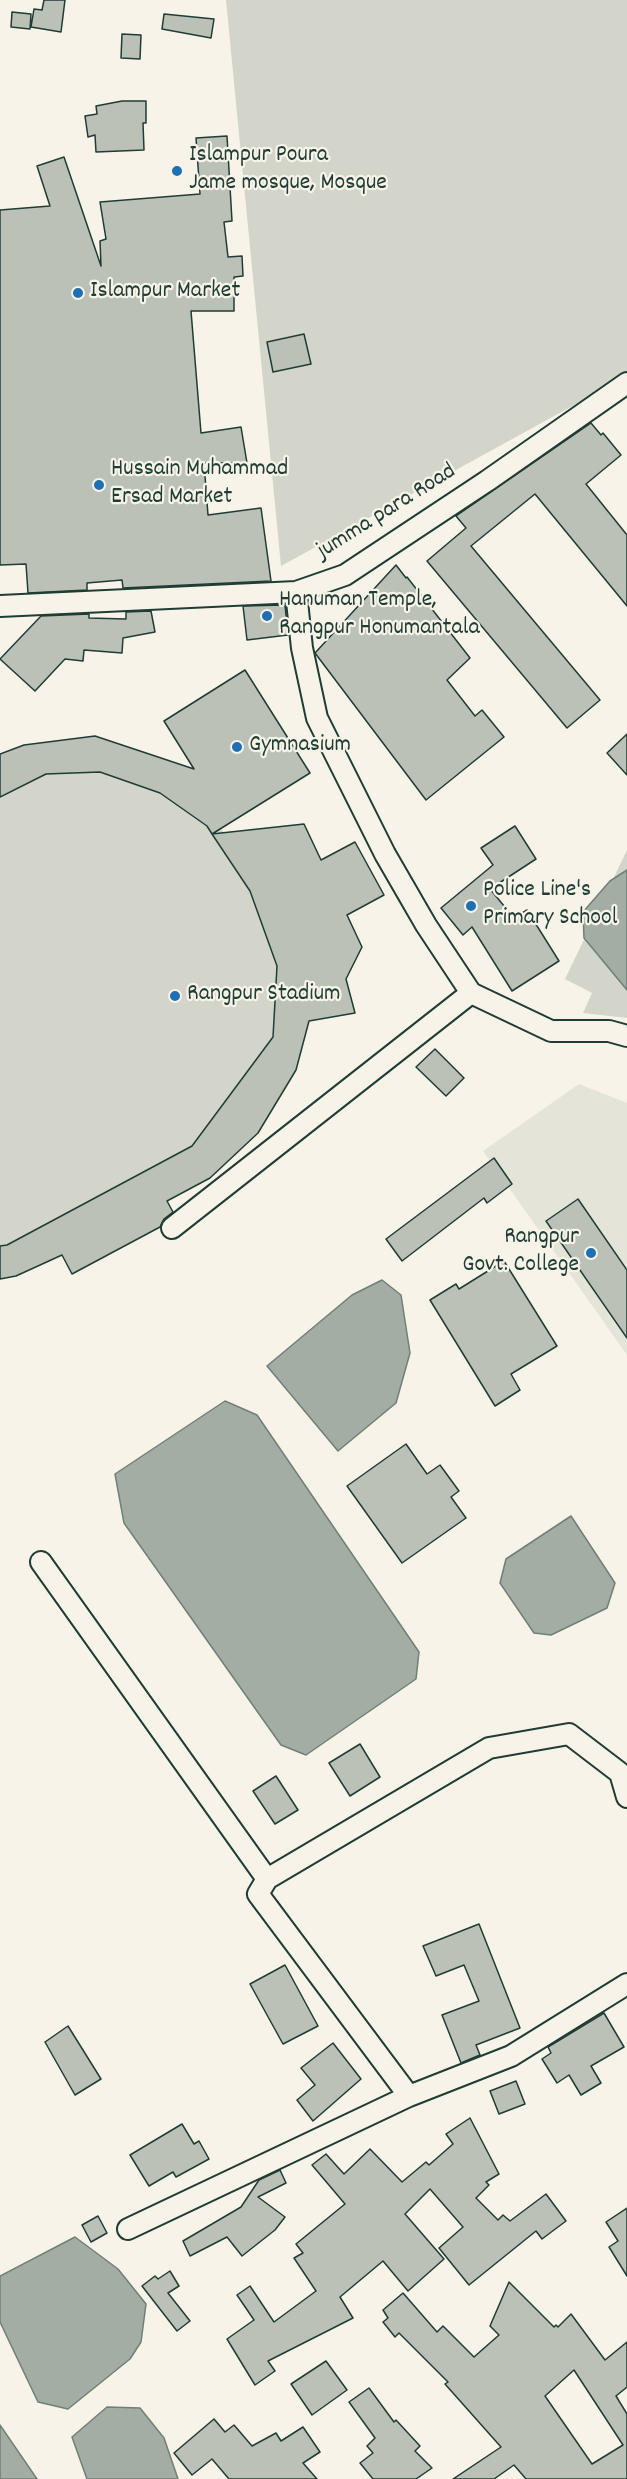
<!DOCTYPE html>
<style>
body{margin:0}
canvas{display:block;background:#f7f3e8}
</style>
<canvas width="627" height="2479"></canvas>
<script>
const c = document.querySelector('canvas').getContext('2d');
c.lineJoin = 'round';
function fill(path, color) { c.fillStyle = color; c.fill(path, 'evenodd'); }
function stroke(path, color, width, dash) { c.strokeStyle = color; c.lineWidth = width; c.lineCap = dash ? 'butt' : 'round'; c.setLineDash(dash || []); c.stroke(path); }
function label(font, color, halo, rows, align = 'center') {
  c.font = font + ' Dekko,sans-serif'; c.lineWidth = 4.5; c.setLineDash([]); c.textBaseline = 'middle'; c.strokeStyle = halo; c.fillStyle = color; for (const [text, x, y, turn = 0] of rows) {
    c.save(); c.translate(x, y); c.rotate((+turn || 0) * Math.PI / 180); c.textAlign = isNaN(turn) ? turn : align; if (halo) c.strokeText(text, 0, 0); c.fillText(text, 0, 0); c.restore();
  }
}
const built = new Path2D(`
 M579,1084L627,1103V1355L483,1151Z`);
const green = new Path2D(`
 M226,0H627V376L281,566Z
 M95,736L169,760L224,833L304,824L362,947L346,979L355,1013L309,1021L296,1070L258,1133L210,1178L167,1201L176,1219L72,1274L62,1255L0,1279V754L24,745Z
 M627,850V1018L583,1013L592,993L565,979Z`);
const water = new Path2D(`
 M627,870V990L584,938L583,912L610,881Z
 M382,1280L401,1295L410,1353L396,1403L338,1451L267,1366L352,1295Z
 M225,1401L257,1415L419,1652L416,1679L306,1755L281,1745L124,1523L115,1474Z
 M571,1516L615,1583L607,1608L551,1635L534,1633L500,1583L506,1559Z
 M75,2237L118,2269L146,2304L141,2342L130,2359L68,2409L38,2402L0,2322V2276Z
 M107,2407L140,2408L164,2438L178,2479H87L72,2437Z
 M0,2425L37,2479H0Z`);
const building = new Path2D(`
 M44,0H65L61,32L31,27L34,9L42,10Z
 M12,12L31,14L30,29L11,27Z
 M164,14L214,19L211,38L162,29Z
 M122,34L141,35L140,59L121,58Z
 M122,101H146V123H143L144,150L96,152L95,135L88,137L85,116L97,114L96,106Z
 M227,136L232,221L224,222L228,257L242,256L243,276L234,277V311H191L201,433L241,427L247,463H204L208,515L261,508L271,581L123,588L122,580L87,583V590L28,593L26,564L0,565V210L50,206L37,166L64,157L101,266L100,241L106,239L100,202L200,194L196,138Z
 M304,334L311,364L273,372L267,342Z
 M591,423L601,435L603,433L621,455L586,484L627,535V606L535,494L471,546L600,700L567,728L427,561L466,528L456,516Z
 M396,565L406,578L407,577L470,658L447,680L475,716L482,710L504,737L426,800L315,653Z
 M285,605L288,635L247,640L243,606Z
 M151,611L155,632L123,638L122,653L84,650L83,661L65,659L35,691L0,659L41,616L89,614V618L126,619V612Z
 M245,670L310,773L212,834L207,826L160,793L100,772L46,774L0,797V754L24,745L95,736L194,769L164,721Z
 M627,734V775L607,753Z
 M304,824L321,860L355,842L384,895L347,915L362,947L346,979L355,1013L309,1021L296,1070L258,1133L210,1178L167,1201L173,1212L164,1219L160,1227L72,1274L62,1255L16,1276L0,1279V1246L7,1245L192,1146L273,1037L277,966L250,891L212,834Z
 M515,826L536,859L490,889L514,918L527,910L559,961L512,991L472,927L463,935L441,908L493,865L481,848Z
 M435,1049L464,1078L446,1096L416,1067Z
 M494,1158L512,1184L487,1203L484,1198L402,1261L386,1239Z
 M578,1199L627,1270V1338L546,1221Z
 M504,1261L557,1346L511,1374L520,1390L495,1406L430,1300L456,1284L459,1289Z
 M406,1444L427,1474L440,1465L459,1491L451,1497L466,1518L402,1563L347,1486Z
 M360,1744L380,1777L350,1796L329,1763Z
 M276,1776L298,1810L275,1824L253,1791Z
 M479,1924L520,2028L476,2045L480,2055L461,2063L442,2015L479,2001L464,1965L436,1976L423,1946Z
 M285,1965L318,2026L283,2044L250,1984Z
 M604,2013L624,2047L591,2066L601,2083L581,2095L569,2075L557,2083L542,2059L551,2053L548,2047Z
 M68,2026L101,2079L75,2095L45,2042Z
 M333,2043L361,2079L313,2121L297,2100L315,2085L301,2068Z
 M516,2081L525,2104L499,2114L490,2091Z
 M470,2118L499,2174L486,2182L489,2185L476,2198L498,2220L503,2215L510,2221L546,2194L566,2221L542,2239L536,2231L469,2285L439,2248L463,2227L430,2189L405,2214L444,2259L408,2291L383,2261L340,2297L353,2318L268,2361L275,2371L255,2385L227,2339L254,2320L237,2295L250,2286L274,2322L316,2291L294,2258L303,2253L296,2244L345,2204L312,2165L326,2154L344,2174L370,2149L402,2182L426,2162L429,2165L453,2144L446,2134Z
 M182,2124L194,2144L199,2141L209,2159L176,2177L173,2172L149,2186L130,2155Z
 M280,2170L286,2183L258,2197L285,2217L275,2230L242,2256L227,2237L190,2256L183,2241L241,2207L259,2180Z
 M627,2208V2276L609,2247L618,2241L606,2222Z
 M98,2216L107,2233L91,2242L82,2225Z
 M170,2271L179,2286L168,2293L190,2321L177,2331L142,2286L155,2276L158,2279Z
 M509,2282L554,2327L556,2325L558,2327L571,2314L605,2360L627,2342V2387L616,2396L627,2414V2479H526L514,2465L494,2479H453L501,2447L445,2384L448,2382L399,2333L395,2337L383,2322L388,2318L383,2310L403,2293L437,2332L443,2326L474,2357L499,2335L490,2326ZM574,2370L623,2445L592,2464L545,2396Z
 M326,2361L347,2390L312,2415L291,2384Z
 M369,2388L394,2422L396,2420L420,2446L415,2451L432,2468L416,2479H373L360,2463L373,2453L367,2446L375,2438L349,2402Z
 M214,2419L225,2432L234,2425L252,2446L276,2433L281,2441L303,2427L320,2452L303,2463L317,2479H229L212,2459L192,2475L174,2453Z`);
const minor = new Path2D(`
 M296,592L302,648L317,718L385,854L426,925L471,993L551,1031H609L627,1036
 M0,606L296,592L345,575L487,481L627,383
 M172,1228L471,993
 M41,1562L267,1879L489,1748L569,1734L620,1773L627,1797
 M267,1879L258,1894L409,2096
 M128,2229L409,2096L511,2056L627,1984`);
const markers = [
 [177,171,6,"#1f6fb2"],
 [78,293,6,"#1f6fb2"],
 [99,485,6,"#1f6fb2"],
 [267,616,6,"#1f6fb2"],
 [237,747,6,"#1f6fb2"],
 [471,906,6,"#1f6fb2"],
 [175,996,6,"#1f6fb2"],
 [591,1253,6,"#1f6fb2"]
];
const poiNames = [
 ["Islampur Poura",189,157],
 ["Jame mosque, Mosque",189,185],
 ["Islampur Market",90,293],
 ["Hussain Muhammad",111,471],
 ["Ersad Market",111,499],
 ["Hanuman Temple,",279,602],
 ["Rangpur Honumantala",279,630],
 ["Gymnasium",249,747],
 ["Police Line's",483,892],
 ["Primary School",483,920],
 ["Rangpur Stadium",187,996],
 ["Rangpur",579,1239,"right"],
 ["Govt. College",579,1267,"right"]
];
const streetNames = [
 ["jumma para Road",387,513,-32]
];
fill(built, '#e5e4d9');
fill(green, '#d3d5ca');
fill(water, '#a4ada3');
stroke(water, '#6f8077', 1.5);
fill(building, '#bbc1b6');
stroke(building, '#1f3d34', 1.5);
stroke(minor, '#1f3d34', 24);
stroke(minor, '#f7f3e8', 20);
for (const [x, y, r, color] of markers) { const dot = new Path2D(); dot.arc(x, y, r, 0, 2 * Math.PI); c.fillStyle = color; c.fill(dot); stroke(dot, '#f7f3e8', 2); }
label('24px', '#1f3d34', '#f7f3e8', poiNames, 'left');
label('24px', '#1f3d34', '#f7f3e8', streetNames);
</script>
